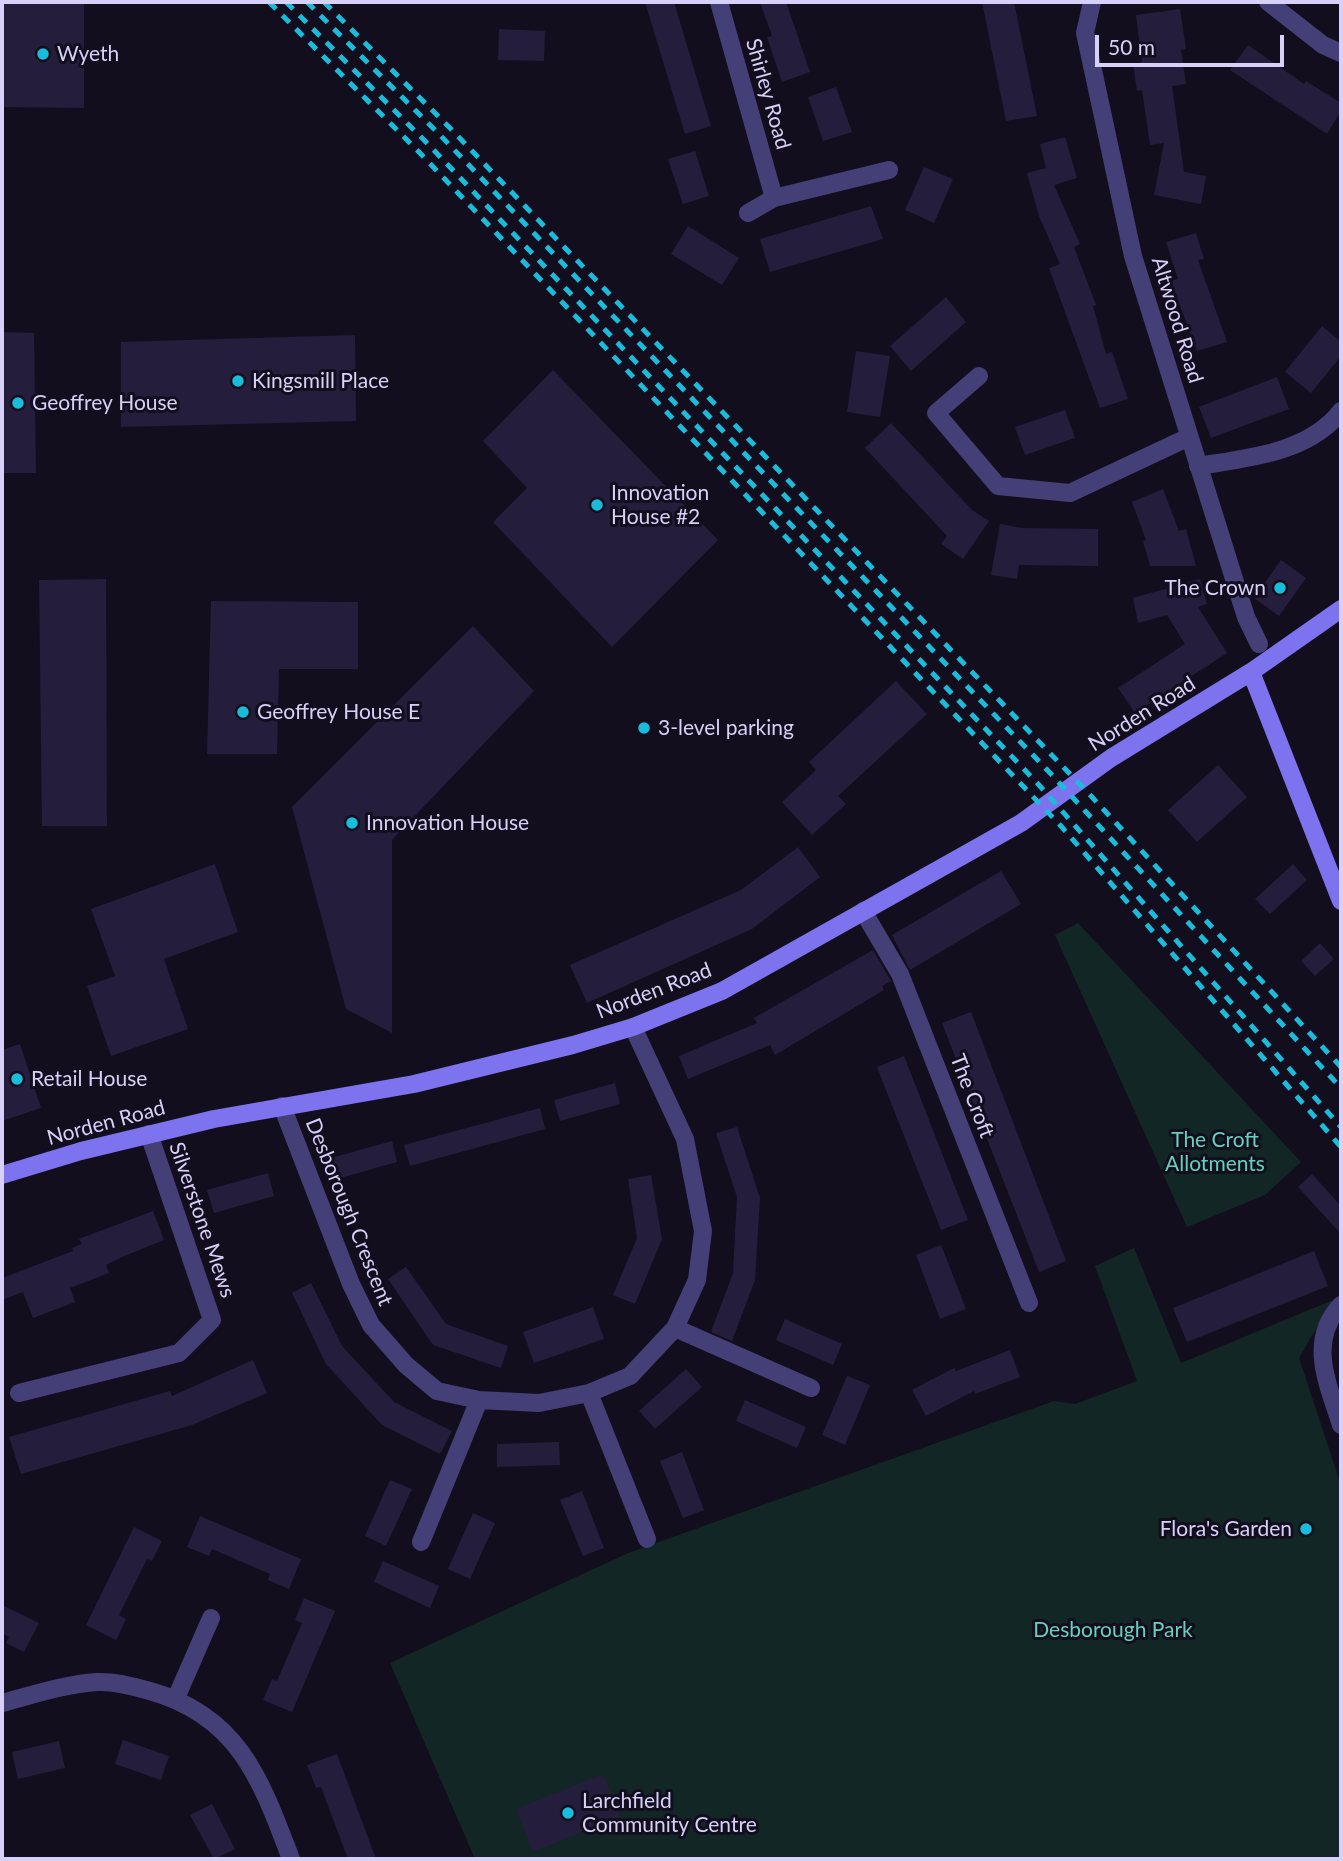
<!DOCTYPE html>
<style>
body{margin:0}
#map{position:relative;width:1343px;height:1861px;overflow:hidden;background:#120e1d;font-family:Lato,sans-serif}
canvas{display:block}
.frame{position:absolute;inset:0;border:4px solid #d7d0f9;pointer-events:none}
.scale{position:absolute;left:1095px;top:35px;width:189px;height:32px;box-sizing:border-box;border:4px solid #d7d0f9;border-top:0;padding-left:9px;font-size:21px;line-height:24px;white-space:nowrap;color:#d7d0f9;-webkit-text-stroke:5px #120e1d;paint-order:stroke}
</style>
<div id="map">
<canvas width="1343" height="1861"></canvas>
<div class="frame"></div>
<div class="scale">50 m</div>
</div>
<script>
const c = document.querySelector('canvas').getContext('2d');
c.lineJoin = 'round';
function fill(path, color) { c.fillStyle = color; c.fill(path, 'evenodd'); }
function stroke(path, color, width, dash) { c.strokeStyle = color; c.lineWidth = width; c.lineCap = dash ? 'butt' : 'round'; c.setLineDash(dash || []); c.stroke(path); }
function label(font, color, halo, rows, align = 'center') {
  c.font = font + ' Lato,sans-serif'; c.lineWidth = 6; c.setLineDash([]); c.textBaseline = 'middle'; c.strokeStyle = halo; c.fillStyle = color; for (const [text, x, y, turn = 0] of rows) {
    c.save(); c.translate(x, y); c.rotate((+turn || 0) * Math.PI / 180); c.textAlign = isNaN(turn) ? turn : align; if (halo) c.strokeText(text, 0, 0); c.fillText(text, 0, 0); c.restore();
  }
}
const green = new Path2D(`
 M1078,923L1301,1162L1265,1195L1187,1227L1055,935Z
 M1134,1248L1181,1363L1333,1300L1299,1358L1341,1485V1859H475L390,1663L628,1553L1054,1401L1075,1404L1137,1381L1095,1266Z`);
const building = new Path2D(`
 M2,2H84V108L2,107Z
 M645,2H674L711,126L685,134Z
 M760,2H786L810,72L782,82L767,37L772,36Z
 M982,2H1014L1037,116L1006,121Z
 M1180,9L1186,49L1181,50L1186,84L1172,86L1184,172L1206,176L1201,204L1154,195L1164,143L1150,145L1142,90L1137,91L1133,64L1142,62L1136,15Z
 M499,29L545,31L544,61L498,60Z
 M1248,45L1304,84L1306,81L1341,103V111L1327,134L1230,70Z
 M836,87L852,132L823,141L808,97Z
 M1065,137L1077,178L1054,185L1080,244L1074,247L1096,305L1093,306L1106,354L1112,352L1128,399L1100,408L1049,268L1060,264L1039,216L1027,173L1046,168L1040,144Z
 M695,151L709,196L683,204L668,159Z
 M924,167L953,179L934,223L905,210Z
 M871,206L883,239L770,272L760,239Z
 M688,226L739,258L722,285L671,254Z
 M1196,233L1204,259L1198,260L1227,342L1197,351L1171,281L1178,279L1166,242Z
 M946,297L966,322L911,371L890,346Z
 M1322,326L1341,342V356L1311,393L1285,372Z
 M2,332L34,333L36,473H2Z
 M355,335L356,421L121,427V342Z
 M856,351L890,356L880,417L847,412Z
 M553,370L718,540L612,647L493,522L527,488L483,441Z
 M1277,377L1289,409L1211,438L1199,407Z
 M1065,410L1075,438L1025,455L1015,427Z
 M891,423L972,510L989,521L963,559L941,544L947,536L865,448Z
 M1163,489L1179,531L1186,529L1196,566H1150L1143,541L1146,540L1132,502Z
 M1000,524L1022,528L1098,529V566L1019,565L1017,579L991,575Z
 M1281,560L1306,578L1279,616L1254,598Z
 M106,579L107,826H42L39,580Z
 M1200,579L1207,604L1198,607L1227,653L1135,713L1118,688L1185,644L1167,615L1138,623L1133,598Z
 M211,601L358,602V669H279L277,754H207Z
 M473,626L534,691L392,840V1033L346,1009L292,807Z
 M896,681L927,714L838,796L846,804L812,835L782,802L816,770L809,762Z
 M1218,765L1247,797L1197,842L1168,810Z
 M798,847L820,877L752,929L587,1003L570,965L741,890Z
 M215,864L238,932L164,959L188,1029L111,1056L87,986L115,976L91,909Z
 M1293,864L1307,880L1270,914L1255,899Z
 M1001,871L1021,904L910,970L892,935Z
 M1320,943L1334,959L1315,976L1301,961Z
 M873,950L891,981L882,986L884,990L775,1055L770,1045L688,1079L679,1056L757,1023L754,1018Z
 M971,1012L1066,1261L1039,1272L942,1023Z
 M20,1044L41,1108L2,1121V1050Z
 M904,1056L968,1220L941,1230L877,1067Z
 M615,1083L620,1104L560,1121L554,1100Z
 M540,1108L545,1129L410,1166L404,1145Z
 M737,1127L760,1198L755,1280L732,1341L711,1332L733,1273L737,1197L716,1133Z
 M392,1141L397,1162L337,1179L331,1158Z
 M268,1173L274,1196L214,1213L207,1190Z
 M1312,1174L1341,1206V1234L1298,1187Z
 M651,1175L662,1239L635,1304L613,1295L637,1238L628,1179Z
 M153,1211L164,1240L122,1257L106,1265L109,1273L70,1288L75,1302L33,1318L23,1292L2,1300V1278L73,1251L72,1248L82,1244L79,1239Z
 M941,1245L966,1309L940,1319L916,1255Z
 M1314,1251L1328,1286L1187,1342L1173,1308Z
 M406,1267L446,1324L508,1346L501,1368L433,1345L388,1279Z
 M311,1283L342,1346L394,1402L452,1431L440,1454L382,1425L326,1364L292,1293Z
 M593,1307L604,1339L534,1363L523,1332Z
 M785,1319L842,1344L833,1365L776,1340Z
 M1010,1350L1020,1377L975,1394L974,1391L926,1416L912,1390L954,1368L956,1371Z
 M253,1360L267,1393L192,1425L21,1474L9,1437L170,1391L172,1396Z
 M686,1369L702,1387L655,1429L639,1411Z
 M847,1376L870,1385L845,1445L822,1435Z
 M745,1400L806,1427L797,1448L736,1421Z
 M559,1442L560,1465L497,1467V1444Z
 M682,1452L704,1510L683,1518L660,1461Z
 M390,1480L412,1489L386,1546L365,1536Z
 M582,1491L604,1548L583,1556L560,1500Z
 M473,1513L495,1523L470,1579L448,1569Z
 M200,1516L301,1559L289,1589L268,1580L270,1574L212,1549L209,1556L187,1547Z
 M134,1527L162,1541L152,1561L147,1559L119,1615L126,1619L116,1640L86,1625Z
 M383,1561L439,1586L430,1608L374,1582Z
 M304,1598L335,1611L292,1712L263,1700L272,1679L277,1681L302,1623L295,1620Z
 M2,1605L39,1623L24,1652L6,1643L9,1637L2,1633Z
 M123,1740L169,1756L161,1780L115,1764Z
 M59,1741L65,1768L18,1779L12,1752Z
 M337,1754L376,1859H348L321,1787L316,1788L307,1765Z
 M603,1774L620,1817L533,1852L516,1809Z
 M212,1804L235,1849L214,1859L190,1815Z`);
const street = new Path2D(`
 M719,2L774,198L889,170
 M1092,2L1085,33L1133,256L1246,617L1259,644
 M1268,2L1323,45L1341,53
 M748,213L774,198
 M979,376L936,413L998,486L1070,493L1189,437
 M1198,466C1247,458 1309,453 1341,411
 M863,911L900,974L1029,1303
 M282,1106L351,1284L371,1325L406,1365L437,1391L479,1400L539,1403L589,1393L630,1376L675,1328L697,1280L703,1231L685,1139L633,1027
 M1341,1305C1307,1341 1328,1384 1341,1425
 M675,1328L811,1388
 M19,1393L179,1353L212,1320L149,1134
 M589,1393L647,1539
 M421,1542L479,1400
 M176,1698L211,1618
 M2,1703C32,1695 65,1684 97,1682C114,1681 133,1686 150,1691C239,1716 261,1780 291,1859`);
const secondary = new Path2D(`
 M1251,672L1341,901
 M2,1175L81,1151L214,1119L414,1084L573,1045L633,1027L722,991L1021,823L1111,758L1251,672L1341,609`);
const rail = new Path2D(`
 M269,2L418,151L1060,825L1341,1147
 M286,2L428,144L1039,785L1341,1127
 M307,2L440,135L1051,774L1341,1088
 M324,2L450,128L1092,797L1341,1067`);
const markers = [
 [43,54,7,"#1abcdb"],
 [238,381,7,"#1abcdb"],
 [18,403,7,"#1abcdb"],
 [597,505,7,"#1abcdb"],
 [1280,588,7,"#1abcdb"],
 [243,712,7,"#1abcdb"],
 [644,728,7,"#1abcdb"],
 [352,823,7,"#1abcdb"],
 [17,1079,7,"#1abcdb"],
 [1306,1529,7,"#1abcdb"],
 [568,1813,7,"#1abcdb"]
];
const poiNames = [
 ["Wyeth",57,54],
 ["Kingsmill Place",252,381],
 ["Geoffrey House",32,403],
 ["Innovation",611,493],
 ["House #2",611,517],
 ["The Crown",1266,588,"right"],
 ["Geoffrey House E",257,712],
 ["3-level parking",658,728],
 ["Innovation House",366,823],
 ["Retail House",31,1079],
 ["Flora's Garden",1292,1529,"right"],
 ["Larchfield",582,1801],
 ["Community Centre",582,1825]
];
const streetNames = [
 ["Shirley Road",768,94,74],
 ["Altwood Road",1177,320,73],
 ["Norden Road",1142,714,-32],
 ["Norden Road",654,991,-21],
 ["The Croft",972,1096,69],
 ["Norden Road",106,1123,-15],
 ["Desborough Crescent",349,1212,68],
 ["Silverstone Mews",202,1220,71]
];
const parkNames = [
 ["The Croft",1215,1140],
 ["Allotments",1215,1164],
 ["Desborough Park",1113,1630]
];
fill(green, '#122626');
fill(building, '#251d3c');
stroke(street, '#443f77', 18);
stroke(secondary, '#7d73ee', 18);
stroke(rail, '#1abcdb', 5, [10, 9]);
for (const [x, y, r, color] of markers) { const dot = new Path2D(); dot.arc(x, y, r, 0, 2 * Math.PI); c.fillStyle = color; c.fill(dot); stroke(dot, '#120e1d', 2.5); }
label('21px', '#d7d0f9', '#120e1d', poiNames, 'left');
label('21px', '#d7d0f9', '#120e1d', streetNames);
label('21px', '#66d0bc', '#120e1d', parkNames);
</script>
